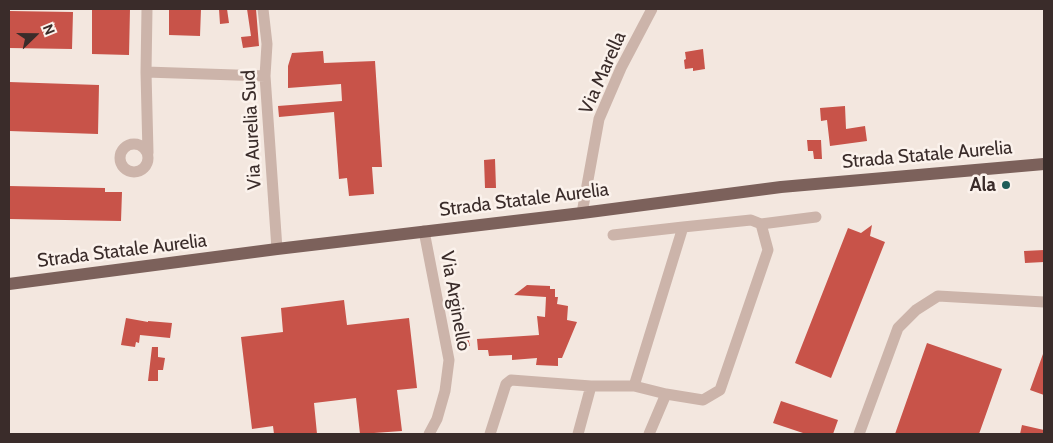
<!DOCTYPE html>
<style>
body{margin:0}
#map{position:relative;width:1053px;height:443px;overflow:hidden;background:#f3e7df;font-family:Cabin,sans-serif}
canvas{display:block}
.frame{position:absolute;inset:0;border:10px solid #3a2c2a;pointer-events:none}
.north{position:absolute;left:10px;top:10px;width:50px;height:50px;-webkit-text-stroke:4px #fbf2ec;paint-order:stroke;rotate:68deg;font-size:14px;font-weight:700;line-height:20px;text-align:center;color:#3a2c2a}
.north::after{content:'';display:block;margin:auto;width:18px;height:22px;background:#3a2c2a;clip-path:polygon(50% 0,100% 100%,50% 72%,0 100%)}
</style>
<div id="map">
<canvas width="1053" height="443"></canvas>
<div class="frame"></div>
<div class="north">N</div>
</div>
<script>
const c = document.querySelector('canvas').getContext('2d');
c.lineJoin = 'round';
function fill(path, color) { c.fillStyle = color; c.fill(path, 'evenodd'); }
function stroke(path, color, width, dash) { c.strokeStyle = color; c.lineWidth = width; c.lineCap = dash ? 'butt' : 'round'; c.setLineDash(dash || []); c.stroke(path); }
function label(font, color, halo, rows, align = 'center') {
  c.font = font + ' Cabin,sans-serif'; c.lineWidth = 5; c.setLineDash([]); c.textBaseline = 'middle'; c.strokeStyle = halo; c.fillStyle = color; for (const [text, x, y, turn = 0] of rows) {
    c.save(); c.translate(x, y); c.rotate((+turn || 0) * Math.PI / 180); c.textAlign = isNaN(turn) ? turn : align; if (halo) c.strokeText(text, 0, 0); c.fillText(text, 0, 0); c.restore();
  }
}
const building = new Path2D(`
 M92,9H130L129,55L92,54Z
 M169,9H201L200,36L169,35Z
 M219,9H227L229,23L220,24Z
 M247,9H256L259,46L243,48L241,37L251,36Z
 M9,11L73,12L72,49L9,48Z
 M703,49L705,69L693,71V68L685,69L684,60L686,59L685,52Z
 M323,51L324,63L375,61L382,167H372L374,194L349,196L347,178L339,179L334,112L279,117L278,106L342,101L341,84L288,88V66L292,53Z
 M9,82L99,85L98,134L9,131Z
 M845,106L846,129L865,126L867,141L830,146L827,120L821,121L820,108Z
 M807,140H821L822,159H814L813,151H808Z
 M495,159L496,188H485L484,160Z
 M9,186L105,188V192H122L121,221L9,219Z
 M872,225L870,236L885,242L831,378L795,363L848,228L861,233Z
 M1044,250V262L1025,263L1024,251Z
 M527,285L550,286V289H555V297H558L557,304L568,306L567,320L577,322L562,358H558V366L536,365L537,358L512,360V355L489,356L488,350H478L477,339L539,335L537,316L545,317L546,297L514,295Z
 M344,300L347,325L409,318L417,388L397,390L402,431L360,434L356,398L314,403L317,434H274L273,426L252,429L241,337L283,332L281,308Z
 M126,318L148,322V321L172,323L170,338L140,335L139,343L136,342L135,347L121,345Z
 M465,324L470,346L459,348L455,327Z
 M927,343L1002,369L979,434H895Z
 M152,347H158V357L165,358L163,370H158V381H148Z
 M1043,354H1044V395L1030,390Z
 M781,401L838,420L833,434H806L773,423Z
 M1022,425L1044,430V434H1020Z`);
const minor = new Path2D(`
 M147,9L146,72L148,153
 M263,9L267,44L265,76L277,249
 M146,72L265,76
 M120 158a14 14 0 1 1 28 0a14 14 0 1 1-28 0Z
 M582,213L599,119L621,68L652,9
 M424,231L449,360L445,391L437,419L429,434
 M613,235L683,227
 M634,386L666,394L703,400L720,390L768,250L761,224
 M490,434L506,384L511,380L591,386H634L683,227L751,220L761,224L816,217
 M578,434L591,386
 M649,434L666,394
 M859,434L898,328L916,310L938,296L1044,302`);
const major = new Path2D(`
 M9,284L277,249L582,213L781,187L1044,164`);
const markers = [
 [1006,185,5,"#1e5c57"]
];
const streetNames = [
 ["Via Marella",603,73,-66],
 ["Via Aurelia Sud",252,130,-93],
 ["Strada Statale Aurelia",927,155,-5],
 ["Strada Statale Aurelia",524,200,-7],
 ["Strada Statale Aurelia",122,251,-7],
 ["Via Arginello",455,301,80]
];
const poiNames = [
 ["Ala",996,185]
];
fill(building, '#c85349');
stroke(minor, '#ccb4aa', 11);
stroke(major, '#7c615b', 12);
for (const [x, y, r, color] of markers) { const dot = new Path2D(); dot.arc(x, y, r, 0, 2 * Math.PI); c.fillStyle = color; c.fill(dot); stroke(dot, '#fbf2ec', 2); }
label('19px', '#3a2c2a', '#fbf2ec', streetNames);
label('bold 19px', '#3a2c2a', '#fbf2ec', poiNames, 'right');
</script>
